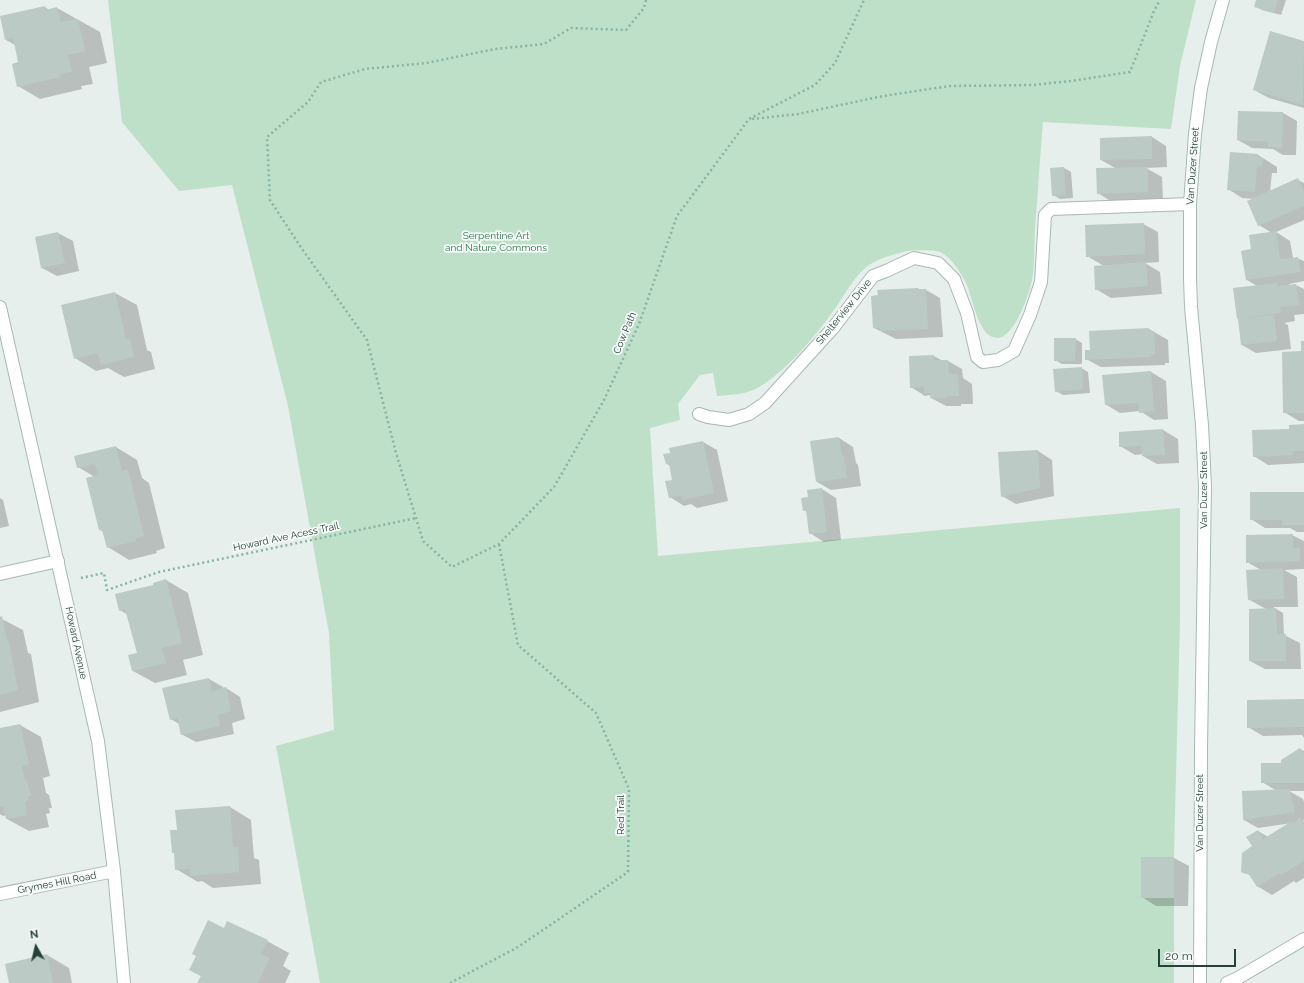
<!DOCTYPE html>
<style>
body{margin:0}
#map{position:relative;width:1304px;height:983px;overflow:hidden;background:#e6efeb;font-family:Raleway,sans-serif}
canvas{display:block}
.north{position:absolute;left:16px;top:927px;width:40px;height:40px;-webkit-text-stroke:3px #f7fbf9;paint-order:stroke;rotate:352deg;font-size:11px;font-weight:700;line-height:16px;text-align:center;color:#24423a}
.north::after{content:'';display:block;margin:auto;width:14px;height:18px;background:#24423a;clip-path:polygon(50% 0,100% 100%,50% 72%,0 100%)}
.scale{position:absolute;left:1158px;top:949px;width:78px;height:18px;box-sizing:border-box;border:2px solid #24423a;border-top:0;padding-left:5px;font-size:12px;line-height:14px;white-space:nowrap;color:#24423a;-webkit-text-stroke:3px #f7fbf9;paint-order:stroke}
</style>
<div id="map">
<canvas width="1304" height="983"></canvas>
<div class="north">N</div>
<div class="scale">20 m</div>
</div>
<script>
const c = document.querySelector('canvas').getContext('2d');
c.lineJoin = 'round';
function fill(path, color) { c.fillStyle = color; c.fill(path, 'evenodd'); }
function stroke(path, color, width, dash) { c.strokeStyle = color; c.lineWidth = width; c.lineCap = dash ? 'butt' : 'round'; c.setLineDash(dash || []); c.stroke(path); }
function label(font, color, halo, rows, align = 'center') {
  c.font = font + ' Raleway,sans-serif'; c.lineWidth = 3.5; c.setLineDash([]); c.textBaseline = 'middle'; c.strokeStyle = halo; c.fillStyle = color; for (const [text, x, y, turn = 0] of rows) {
    c.save(); c.translate(x, y); c.rotate((+turn || 0) * Math.PI / 180); c.textAlign = isNaN(turn) ? turn : align; if (halo) c.strokeText(text, 0, 0); c.fillText(text, 0, 0); c.restore();
  }
}
const green = new Path2D(`
 M108,0H1196L1180,66L1171,129L1043,122C1040,157 1038,192 1035,228C1034,244 1035,265 1032,280C1029,295 1015,335 999,338C978,340 973,297 966,283C961,273 951,257 940,252C934,250 913,250 907,251C894,254 880,258 869,265C857,273 846,292 838,304C820,331 779,382 748,392C738,395 727,395 717,396L713,373L700,375L678,404L680,420L650,428L658,556L1180,508V620L1174,854V983H320L276,746L334,730L329,633L288,406L232,185L179,191L122,122Z`);
const shadow = new Path2D(`
 M1257,0H1286L1281,15L1262,10L1255,6Z
 M45,7L49,10L57,8L100,32L107,63L89,67L93,84L81,86L82,89L40,99L18,86L20,63L15,45L6,40Z
 M1271,32L1304,42V108L1269,98L1254,90Z
 M1283,113L1297,121L1296,155H1283L1273,149L1252,148L1238,140Z
 M1152,137L1166,146L1167,167L1146,168L1162,177L1163,200L1112,202L1098,193L1117,169L1101,160Z
 M1258,155L1277,167V173H1272L1270,192L1298,180L1304,183V220L1276,232L1290,241L1293,258H1297L1304,261V281L1289,284V286L1296,285L1304,289V314L1294,315L1295,321L1284,323L1288,325L1291,349L1256,353L1242,345V320L1238,318L1257,286L1247,280L1253,250L1272,233L1259,225L1255,199L1242,198L1228,189Z
 M1051,168H1064L1071,172L1073,198L1060,199L1053,195Z
 M1143,224L1158,232L1159,262L1145,263L1160,272L1162,294L1111,298L1096,289L1104,266L1087,256Z
 M58,233L73,241L79,271L57,276L42,268L36,237Z
 M926,290L940,298L943,337L896,339L874,328Z
 M115,293L137,305L147,350L151,352L155,369L124,377L108,368L96,371L75,358Z
 M1149,329L1168,340L1169,363H1165V365L1101,367L1086,359L1091,351Z
 M1075,339L1082,343V364H1062L1055,360Z
 M1304,342V421H1299L1284,412L1302,353Z
 M934,356L943,361H948L962,369L963,378L972,384L973,404H961V406H946L931,398L930,395L925,396L911,387Z
 M1081,368L1088,372L1090,393L1063,395L1056,391Z
 M1151,372L1166,381L1168,419L1154,420L1140,411L1120,413L1105,404Z
 M1304,425V463L1268,465L1254,456L1290,429Z
 M1163,430L1178,439L1179,463L1157,464L1143,456V454L1135,455L1120,446V433Z
 M839,438L853,447L856,463L858,465L861,486L831,490L817,482Z
 M703,442L717,450L728,501L697,508L691,504L684,506L670,497L673,480L670,466L667,464Z
 M116,447L137,460L142,478L149,483L165,548L156,551L157,553L129,560L108,547L104,532L100,530L95,477L78,467Z
 M1038,451L1052,460L1054,496L1016,504L1002,496Z
 M822,489L836,498L841,540L824,542L810,533L807,512L804,510L809,498Z
 M1304,493V532H1297L1290,528H1265L1251,519Z
 M0,498L3,500L9,526L0,528Z
 M1292,535L1304,541V569L1284,570L1297,577L1298,607H1273L1283,613L1284,635L1300,643L1301,669H1265L1250,661L1266,609L1248,599L1261,570L1247,562Z
 M166,580L188,593L203,655L183,660L187,675L155,683L133,671L138,654L128,615L120,610L154,585Z
 M0,618L23,630L28,653L31,654L39,702L0,712Z
 M209,679L223,687L224,689L226,688L240,697L245,719L232,723L234,734L196,742L181,734L179,724L171,719Z
 M1304,700V738L1302,735L1263,736L1248,727Z
 M20,725L41,737L50,776L43,778L46,793L49,795L52,808H49L50,813L46,814L49,827L29,831L7,819L6,815L3,816L0,814V729Z
 M1300,749L1304,751V791H1289L1303,799L1304,802V820L1303,821L1304,822V878L1296,883L1294,881L1272,895L1257,886L1251,876L1242,871L1253,846L1258,831L1268,837L1292,823L1258,828L1244,820L1277,791L1262,782Z
 M230,807L251,820L254,858L259,860L261,884L213,888L202,881L198,882L176,869L175,853L178,831Z
 M1142,858H1174L1189,866L1188,906H1156L1142,897Z
 M224,929L267,941L289,953L283,966L291,971L285,983H198L201,976L190,970Z
 M47,955L69,968L72,983H10Z`);
const building = new Path2D(`
 M1256,0H1278L1274,12L1254,7Z
 M45,6L46,10L57,7L61,22L78,19L85,51L68,55L72,72L60,74L61,77L17,87L12,64L18,62L13,38L5,40L0,16Z
 M1270,31L1304,41L1303,105L1253,90Z
 M1238,111L1283,112L1282,148L1268,147V142L1237,140Z
 M1152,136V159L1100,160V138Z
 M1230,152L1258,154V157L1263,158L1262,166L1257,165L1255,192L1227,190Z
 M1064,167L1066,195L1052,196L1050,168Z
 M1148,167V192L1097,194L1096,168Z
 M1298,178L1304,192V206L1258,226L1247,201Z
 M1144,223L1145,254L1086,257L1085,225Z
 M1276,231L1280,259L1298,257L1300,272L1246,280L1241,251L1251,249L1249,235Z
 M58,232L65,263L41,268L35,237Z
 M1146,262L1148,286L1095,290L1094,266Z
 M1277,283V286L1296,284L1299,305L1280,307L1281,313L1237,319L1233,288Z
 M918,288L919,289H926L928,329L880,331V328H873L871,296L878,295L877,290Z
 M115,292L126,339H130L134,357L101,365L98,353L74,359L61,305Z
 M1274,315L1277,341L1241,345L1238,319Z
 M1149,328V331H1154L1155,355H1151V357L1085,360V350H1090L1089,331Z
 M1054,338H1076L1075,361H1054Z
 M1301,341H1304V413H1283L1282,352L1301,351Z
 M934,355V360H948L949,374H958L959,396H947V398H930V393H924V387L910,388L909,356Z
 M1082,367L1083,389L1055,392L1053,369Z
 M1151,371L1154,411L1139,413L1138,403L1105,405L1102,375Z
 M1304,424V451H1292L1293,455L1253,457L1252,430L1289,429V425Z
 M1163,429L1165,455L1142,456L1141,446L1119,447V432Z
 M839,437L842,456L844,455L847,478L816,482L810,441Z
 M703,441L714,493L682,500L681,495L669,498L665,481L672,480L669,464H666L663,454L670,453L669,448Z
 M116,446L122,471L128,469L144,536L135,539L136,541L107,548L102,530H99L86,478L98,475L95,464L77,468L74,456Z
 M1038,450L1040,488L1001,497L998,452Z
 M822,488L827,532L809,534L806,510L803,511L801,498L808,497L807,490Z
 M1250,492H1304V525H1282V520H1250Z
 M1293,534V548H1300V561L1246,563V535Z
 M1283,568L1284,599L1248,600L1246,570Z
 M166,579L182,643L162,648L166,663L132,671L128,655L137,653L125,609L119,611L115,594L153,585V583Z
 M1276,608L1277,634H1286V661H1249V609Z
 M2,616L7,641H9L18,690L0,695V617Z
 M209,678L212,691L226,687L231,711L218,715L220,726L181,735L177,718L170,720L162,688Z
 M1304,699V727L1247,728V700Z
 M20,724L29,764L22,766L25,781H27L31,796H28L29,800L25,802L27,815L6,819L3,806L0,807V728Z
 M1300,748L1304,754V783H1261V763H1281V760Z
 M1289,789L1295,812L1243,820L1242,791Z
 M230,806L233,847H238L239,872L190,876V869L175,870L174,853H172L170,830H177L175,810Z
 M1300,818L1304,824V861L1281,875L1280,873L1257,887L1248,873L1246,874L1241,872L1242,853L1252,846L1246,837L1258,830L1263,839L1292,821L1293,823Z
 M1141,857H1174V898H1141Z
 M208,920L224,928L227,921L268,940L261,954L270,958L258,983H197L201,976L189,970L196,956L192,954Z
 M47,954L53,983H9L5,964Z`);
const path = new Path2D(`
 M646,0L644,8L626,30L571,28L544,44L495,49L426,63L365,69L321,82L308,102L267,137L270,200L302,249L367,340L396,453L423,541L452,567L499,544L554,487L604,400L639,324L677,216L749,119L815,85L835,63L864,0
 M752,119L798,114L883,96L950,86L1033,85L1071,81L1130,72L1154,11L1160,0
 M81,578L104,573L107,590L159,572L416,518
 M450,983L518,947L628,872L629,789L596,713L518,645L499,544`);
const minor = new Path2D(`
 M0,307L98,741L114,871L124,983
 M699,414L708,417L729,420L749,414L765,403L833,328L873,276L886,271L914,258L938,263L954,279L967,313L977,357L983,362L998,360L1014,351L1030,315L1041,282L1045,215L1051,209L1190,204
 M0,574L58,561
 M0,894L114,871`);
const tertiary = new Path2D(`
 M1227,983L1238,978L1304,939`);
const secondary = new Path2D(`
 M1200,983L1201,749L1205,486L1202,425L1191,307L1190,278V204L1195,134L1201,88L1211,42L1223,0`);
const streetNames = [
 ["Van Duzer Street",1193,166,-86],
 ["Shelterview Drive",844,312,-51],
 ["Cow Path",625,333,-67],
 ["Van Duzer Street",1204,490,-90],
 ["Howard Ave Acess Trail",286,537,-12],
 ["Howard Avenue",76,643,78],
 ["Van Duzer Street",1200,813,-90],
 ["Red Trail",621,815,-90],
 ["Grymes Hill Road",57,883,-11]
];
const parkNames = [
 ["Serpentine Art",496,236],
 ["and Nature Commons",496,248]
];
fill(green, '#bfe0c8');
fill(shadow, '#0003');
fill(building, '#bbcac4');
stroke(minor, '#a8b8b2', 14);
stroke(tertiary, '#a8b8b2', 14);
stroke(secondary, '#a4bbb3', 14);
stroke(path, '#86b3a5', 2.5, [2, 3]);
stroke(minor, '#fff', 12);
stroke(tertiary, '#fff', 12);
stroke(secondary, '#fff', 12);
label('10px', '#24423a', '#f7fbf9', streetNames);
label('10px', '#2d7a4b', '#f7fbf9', parkNames);
</script>
